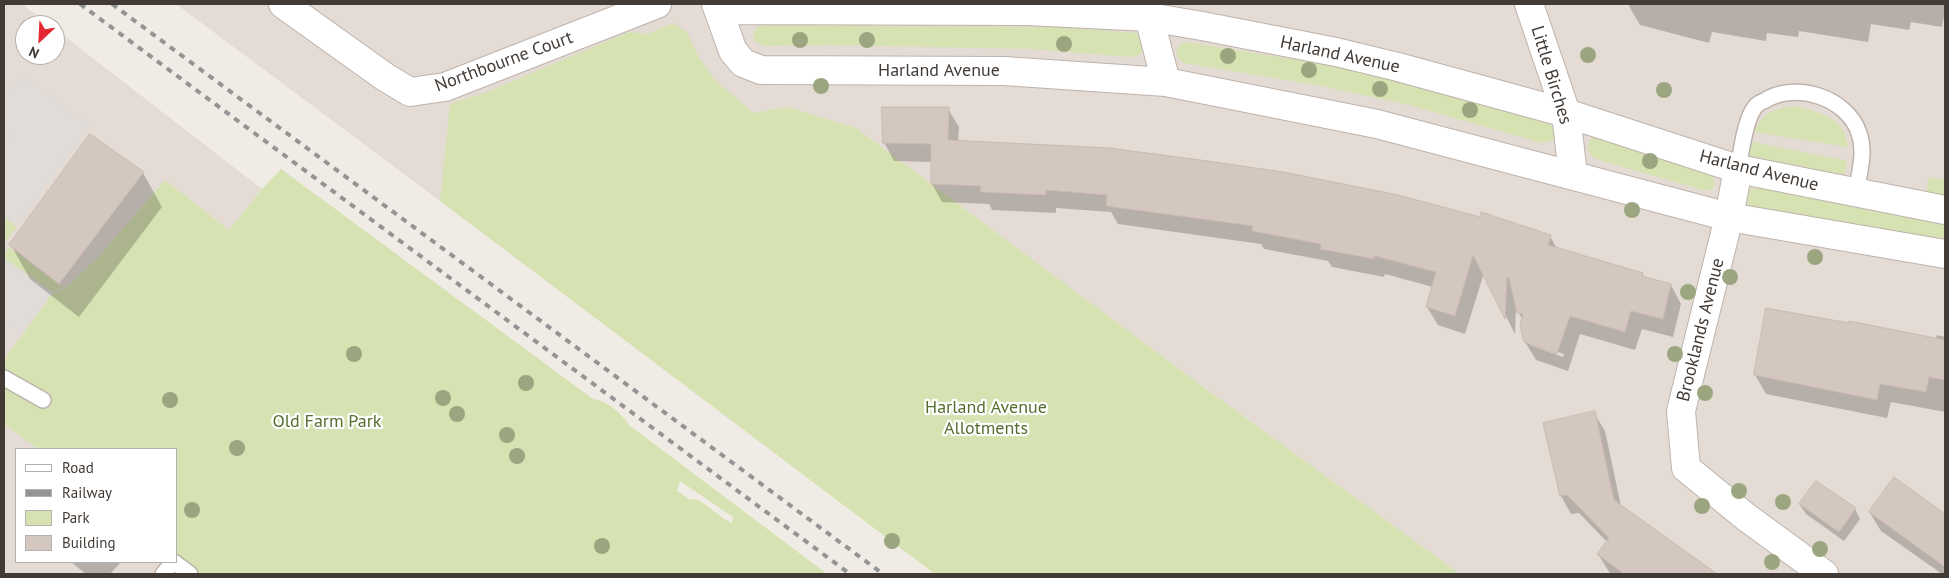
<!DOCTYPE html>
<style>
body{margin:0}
#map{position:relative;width:1949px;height:578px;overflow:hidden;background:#f1ebe5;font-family:"PT Sans",sans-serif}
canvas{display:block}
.frame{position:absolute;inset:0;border:5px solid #423a35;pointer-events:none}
.legend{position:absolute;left:15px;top:448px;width:162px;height:115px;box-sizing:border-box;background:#fff;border:1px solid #b3b0ae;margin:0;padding:6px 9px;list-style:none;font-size:15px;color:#423a35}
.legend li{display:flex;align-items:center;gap:10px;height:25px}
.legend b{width:25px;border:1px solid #b3b0ae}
.north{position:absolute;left:15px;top:15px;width:50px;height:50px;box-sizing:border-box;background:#fff;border:1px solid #b3b0ae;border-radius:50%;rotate:205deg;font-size:14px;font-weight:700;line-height:20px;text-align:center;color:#423a35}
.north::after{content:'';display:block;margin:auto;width:18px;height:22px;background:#e52734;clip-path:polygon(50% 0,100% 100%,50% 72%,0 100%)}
</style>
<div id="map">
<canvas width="1949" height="578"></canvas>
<div class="frame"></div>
<ul class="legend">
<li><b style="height:6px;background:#fff"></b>Road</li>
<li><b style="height:6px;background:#949494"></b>Railway</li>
<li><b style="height:14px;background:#d6e2b1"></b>Park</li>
<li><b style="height:14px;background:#d4c7bf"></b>Building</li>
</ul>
<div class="north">N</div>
</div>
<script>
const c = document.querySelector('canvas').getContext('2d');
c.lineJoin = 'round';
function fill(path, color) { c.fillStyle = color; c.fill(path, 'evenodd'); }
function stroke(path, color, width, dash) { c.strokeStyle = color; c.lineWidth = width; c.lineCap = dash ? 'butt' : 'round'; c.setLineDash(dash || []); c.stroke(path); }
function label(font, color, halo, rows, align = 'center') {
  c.font = font + ' "PT Sans",sans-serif'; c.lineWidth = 4.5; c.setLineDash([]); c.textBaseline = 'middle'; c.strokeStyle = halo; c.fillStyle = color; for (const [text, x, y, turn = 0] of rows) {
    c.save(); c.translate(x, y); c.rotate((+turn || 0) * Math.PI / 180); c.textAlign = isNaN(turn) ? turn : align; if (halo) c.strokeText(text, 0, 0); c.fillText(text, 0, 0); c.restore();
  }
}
const residential = new Path2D(`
 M4,4H22L49,25H25V55H55V29L262,189L229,230L165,180L101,254L65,289L52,294L4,360Z
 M176,4H1945V574H1460L1213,394L856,128L787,107L753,113L523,128L440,201Z
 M4,424L38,449H16V562H176V555L202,574H4Z`);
const green = new Path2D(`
 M673,23L687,32L698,56L714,79L753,113L787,107L856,128L1213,394L1460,574H935L440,201L450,104L487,92L629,32L648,34Z
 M771,25L1058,27L1135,33L1141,36L1144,50L1140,55L1130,57L1032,49L829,45L765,46L755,42L753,34L758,26Z
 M1187,42L1371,72L1547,123L1554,127L1557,134L1555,140L1542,143L1405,104L1316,85L1184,63C1173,56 1175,45 1187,42Z
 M1796,106C1820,112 1846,119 1848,147L1754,132C1762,112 1776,108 1796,106Z
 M1600,137L1712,173L1715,186L1711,190H1702L1596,159C1589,155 1588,151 1588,143L1592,138Z
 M1752,142L1847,161L1844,178L1749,158Z
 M281,169L593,399C608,401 621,413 629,425L827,574H174L189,565L176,555V449H38L4,424V360L52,294L65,289L101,254L165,180L229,230L262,189ZM680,481L733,517L732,523C718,517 710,506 696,499L690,500L677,491Z
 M1929,177L1945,180V196L1926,192Z
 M1759,188L1876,212L1945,223V244L1751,208C1746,201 1744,198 1749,190Z
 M4,217L17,227L4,243Z
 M9,247L59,285L64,287L53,292L4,258V250L6,254Z`);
const parking = new Path2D(`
 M21,75L89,125L18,224L4,214V143L10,134L4,130V99Z
 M4,261L51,292L21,333L4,321Z`);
const shadow = new Path2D(`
 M1630,4H1945V16H1944L1942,27L1911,22L1909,30L1871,24L1868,42L1799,31L1798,37L1767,33L1766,41L1712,32L1709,43L1640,25L1629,6Z
 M948,109L959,127L958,142L1550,236L1557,249L1642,274L1644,277L1671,285L1681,304L1673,337L1642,329L1635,350L1580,334L1568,371L1536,360L1525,342L1523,320L1516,309L1515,334L1484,273L1465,334L1438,325L1427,307L1433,287L1385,274L1384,277L1332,267L1328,261L1264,249L1261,244L1118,224L1111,212L1056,208V213L992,210L989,204L942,202L932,184V162L894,161L884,142ZM1530,343L1564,354L1563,357L1530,345Z
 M143,173L162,207L79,317L30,279L11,245Z
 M1937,335L1945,337V412L1891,402L1887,418L1766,394L1755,375L1936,339Z
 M1594,413L1605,431L1621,506L1717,574H1611L1609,572L1598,554L1607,542L1579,513L1571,514L1561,496L1544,424Z
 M1894,479L1945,516V574H1942L1881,531L1870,513Z
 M1800,505L1855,509L1860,519L1844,541L1806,514Z
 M71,562H121L110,574H86Z`);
const building = new Path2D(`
 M882,107H949L948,140L1109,148L1200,160L1283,172L1398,195L1480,217L1481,212L1551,235L1548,245L1643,273L1642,276L1671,284L1663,319L1631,311L1625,332L1570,316L1557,354L1524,342L1520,325L1523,314L1517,313L1509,278H1507L1505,319L1473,255L1455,316L1426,307L1436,272L1375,256L1374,259L1320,249L1321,244L1252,231L1253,226L1106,206L1107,195L1046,190V195L980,192L981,186L931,184V144L883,143Z
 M90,134L144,172L59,284L9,245Z
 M1766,308L1849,323V321L1945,340V380L1929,377L1926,392L1880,384L1877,400L1754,375Z
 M1595,411L1614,500L1717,574H1624L1597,554L1609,538L1567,495L1560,496L1543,423Z
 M1894,477L1945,514V567L1869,512Z
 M1816,481L1856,508L1839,532L1799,504Z`);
const lane = new Path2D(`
 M1738,169C1741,153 1745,119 1755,107C1757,104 1761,102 1764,101C1795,81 1847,97 1859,133C1866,153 1859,173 1856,193
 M4,378L43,400
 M174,562L190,574
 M163,574L173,562`);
const street = new Path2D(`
 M283,4L385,77L410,92L445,87L657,4
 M716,4L733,51L743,63L761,70L1004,71L1166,82L1377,124L1729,217L1945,254
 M1144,4L1149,17L1166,82
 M1529,4L1566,113L1573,176
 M719,10L1028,11L1149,17L1202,26L1336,52L1398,67L1566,113L1738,169L1945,210
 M1738,169L1729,217L1681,411L1686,468L1746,517L1824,574`);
const rail = new Path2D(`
 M80,4L850,574
 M112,4L883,574`);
const trees = [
 [800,40],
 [867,40],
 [1064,44],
 [1588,55],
 [1228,56],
 [1309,70],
 [821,86],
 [1380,89],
 [1664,90],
 [1470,110],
 [1650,161],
 [1632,210],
 [1815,257],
 [1730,277],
 [1688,292],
 [354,354],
 [1675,354],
 [526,383],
 [1705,393],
 [443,398],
 [170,400],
 [457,414],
 [507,435],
 [237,448],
 [517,456],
 [1739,491],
 [1783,502],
 [1702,506],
 [192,510],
 [892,541],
 [602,546],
 [1820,549],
 [1772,562]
];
const streetNames = [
 ["Harland Avenue",1340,55,12],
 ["Northbourne Court",504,62,-20],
 ["Harland Avenue",939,71],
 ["Little Birches",1551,75,73],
 ["Harland Avenue",1759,171,14],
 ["Brooklands Avenue",1701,330,-76]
];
const parkNames = [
 ["Harland Avenue",986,408],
 ["Allotments",986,429],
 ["Old Farm Park",327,422]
];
fill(residential, '#e4dbd4');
fill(green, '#d6e2b1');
fill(parking, '#dfdcda');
fill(shadow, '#0003');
fill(building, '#d4c7bf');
stroke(building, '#cbbaaf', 1);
stroke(lane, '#beb3ac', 18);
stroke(street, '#beb3ac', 30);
stroke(lane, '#fff', 15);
stroke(street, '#fff', 28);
stroke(rail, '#949494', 4, [6, 6]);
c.fillStyle = '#9ba680';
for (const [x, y] of trees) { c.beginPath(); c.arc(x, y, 8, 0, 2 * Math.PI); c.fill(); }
label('18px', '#423a35', '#fff', streetNames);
label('18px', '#546e2e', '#fff', parkNames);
</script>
